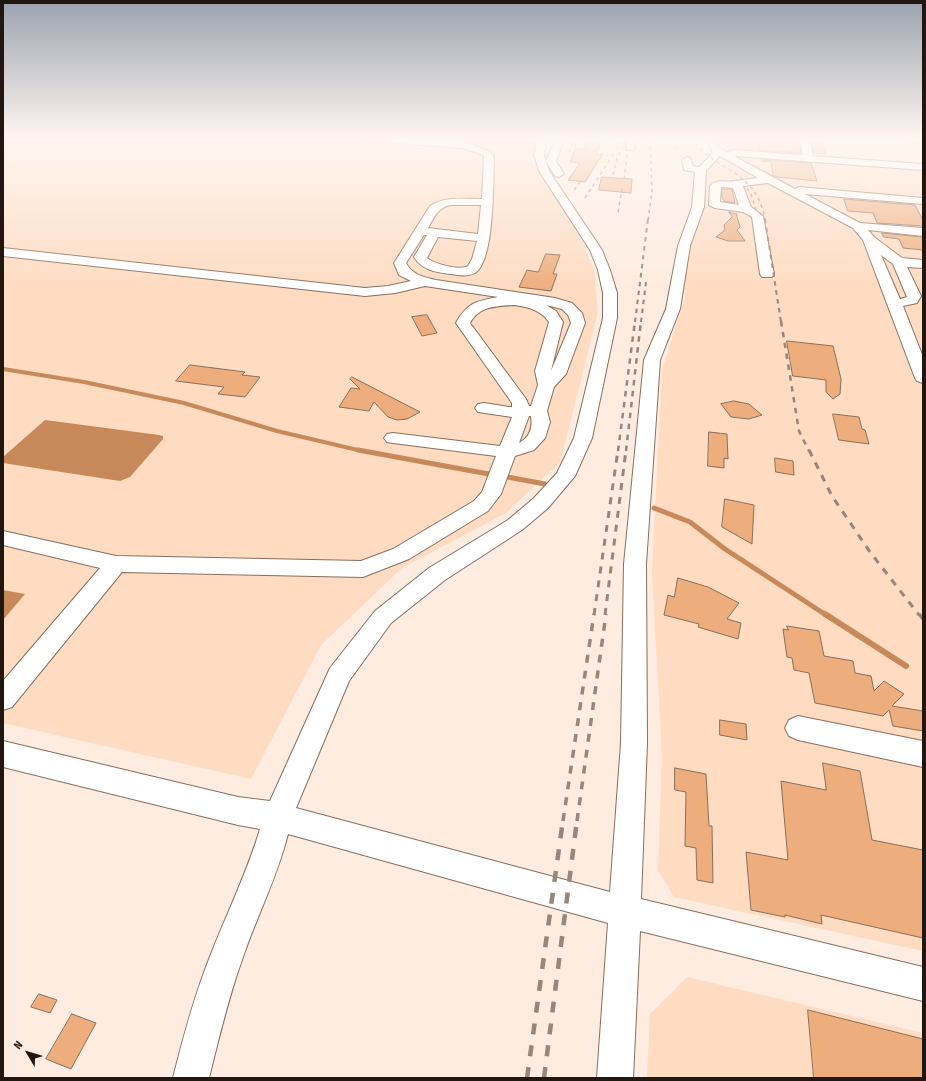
<!DOCTYPE html>
<style>
body{margin:0}
#map{position:relative;width:926px;height:1081px;overflow:hidden;background:#feece0;font-family:"Fira Sans Condensed",sans-serif}
canvas{display:block}
.frame{position:absolute;inset:0;border:4px solid #211710;pointer-events:none}
.north{position:absolute;left:8px;top:1033px;width:40px;height:40px;-webkit-text-stroke:3px #feece0;paint-order:stroke;rotate:308deg;font-size:11px;font-weight:700;line-height:16px;text-align:center;color:#211710}
.north::after{content:'';display:block;margin:auto;width:14px;height:18px;background:#211710;clip-path:polygon(50% 0,100% 100%,50% 72%,0 100%)}
</style>
<div id="map">
<canvas width="926" height="1081"></canvas>
<div class="frame"></div>
<div class="north">N</div>
</div>
<script>
const c = document.querySelector('canvas').getContext('2d');
c.lineJoin = 'round';
function fill(path, color) { c.fillStyle = color; c.fill(path, 'evenodd'); }
function stroke(path, color, width, dash) { c.strokeStyle = color; c.lineWidth = width; c.lineCap = dash ? 'butt' : 'round'; c.setLineDash(dash || []); c.stroke(path); }
const built = new Path2D(`
 M3,138H535L532,163L579,234L594,270L598,312L560,462L506,513L402,568L321,645L251,779L3,723Z
 M733,155L923,168V951L674,897L658,870L662,756L652,574L662,370L685,298L687,246L702,211L707,169Z
 M687,977L923,1033V1078H647L650,1014Z`);
const green = new Path2D(`
 M713,138H801L806,158L730,152Z`);
const water = new Path2D(`
 M45,420L159,435L163,436V439L130,477L120,481L3,463V457Z
 M3,590L25,594L3,620Z`);
const streamFar2 = new Path2D(`
 M3,369L84,382L184,403L277,431L362,451`);
const streamFar1 = new Path2D(`
 M358,450L494,475
 M502,476L545,484
 M654,508L690,522L725,549L826,615`);
const stream = new Path2D(`
 M825,614L906,666`);
const building = new Path2D(`
 M590,138H602L597,154H603L585,182L568,180L580,163L570,162L575,150H584Z
 M758,138H799L801,153L760,150Z
 M811,139L821,140L826,154L814,153Z
 M762,160L811,163L817,181L777,177L773,175L771,162L762,161Z
 M602,177L632,179L631,193L599,190Z
 M722,189H732L735,203L724,201L722,197Z
 M844,199L915,205L923,220V226L877,223L873,213L848,211Z
 M729,212L735,214L736,213L740,227L737,230L745,241H728L716,237L725,230L724,225L732,217Z
 M882,233L923,237V250L903,248L899,239L884,237Z
 M546,254L560,255L553,274H557L551,291L519,287L527,270L538,272Z
 M427,315L437,333L422,336L412,317Z
 M787,341L833,346L841,379L840,394L833,399L826,392V380L793,376Z
 M190,365L245,372L242,375L260,377L245,397L218,394L224,387L176,381Z
 M352,377L420,412L407,419L397,420L388,417L374,402L369,411L339,407L351,388L360,389L350,379Z
 M734,401L749,404L762,415L749,419L731,417L721,404Z
 M833,414L859,417L862,429L865,430L869,444L839,440Z
 M709,432L727,434L728,459L724,458V468L708,466Z
 M775,458L793,461L794,475L776,472Z
 M725,499L754,505L752,544L722,527Z
 M678,578L708,587L739,603L727,619L741,623L738,639L698,627L699,624L664,615L668,595L674,597Z
 M787,626L819,631L824,656L853,661L855,673L871,676L874,691L884,681L904,694L892,706L923,711V731L893,726L889,710L883,716L815,703L809,673L794,670L792,658L787,657L783,629L788,630Z
 M720,720L746,724L747,740L720,735Z
 M823,763L860,771L872,840L923,850V938L821,915L822,924L785,915V917L751,910L746,852L788,860L781,781L826,790Z
 M675,768L706,774L709,826H712L713,883L697,880L696,848L685,846L686,792L675,790Z
 M39,994L57,1000L50,1013L31,1007Z
 M808,1010L923,1039V1078H814Z
 M72,1014L96,1023L71,1069L46,1059Z`);
const minor = new Path2D(`
 M365,138H411L458,142L459,138H468L467,140L468,143L489,151L494,157C493,179 495,261 475,273C468,277 459,275 451,274C436,272 423,271 414,257L427,235H424L406,263C412,275 424,277 436,280L555,298L572,303L582,313L585,323L566,374L554,387L547,411L550,422L545,438L534,450L515,456L501,494L488,511L409,559L363,577L122,572L12,707L3,710V681L100,568L3,545V531L116,556L361,561L393,549L474,501L482,492L496,456L393,443L387,442L384,438L387,434L393,433L500,446L512,417L478,412L475,408L478,404L484,403L509,407H512V403L456,323C467,303 476,301 498,297L425,286L395,293L365,296L3,256V248L365,288L388,286L411,281L399,275L394,263L430,206C445,196 465,199 482,199L484,157L483,155L463,148L369,141ZM450,205H481L478,234L428,228C434,218 437,208 450,205ZM438,237L477,241L472,259L468,266C460,271 434,264 427,258ZM514,305C528,307 541,310 549,322L535,371L538,385L531,406H529L526,399L470,323C479,306 497,306 514,305ZM546,305L562,309L568,315L571,323L551,371L563,322L556,311ZM529,416H531C533,428 530,437 519,443Z
 M538,138H547L544,155L549,171L602,250L610,270L617,293V318L592,438L575,476L548,508L522,530L445,580L391,623L349,681L296,808L610,892L621,743L624,564L644,360L666,309L678,246L692,207L695,172L684,170L682,160L687,157L690,158L693,166L699,167L711,155L712,150L705,138H713L720,148L727,152L736,150L803,155L800,138H809L813,156L923,164V170L734,156L795,189L799,187L923,198V204L805,194L860,223L923,228V236L868,230L874,237L902,258L923,260V268L907,267L921,296L917,303L903,306L923,357V383L917,381L915,378L863,240L853,228L768,183L743,186L751,207L763,216L774,274L772,277H762L760,274L752,217L743,212L715,208L709,205L710,186C717,178 726,183 735,181C742,180 750,179 758,178L720,156L706,171L704,207L690,246L680,309L660,360L646,564L647,743L641,899L923,967V1001L640,931L633,1078H597L608,923L288,834C277,878 256,918 242,960C228,999 219,1038 209,1078H173C183,1038 194,997 209,959C226,915 247,873 260,829L238,825L3,767V741L238,797L270,801L330,668L375,611L429,568L508,520L534,498L557,473L574,438L603,318V293L598,270L590,250L539,171L534,155ZM721,187L733,188L739,205L720,202ZM881,255L893,264L907,297L900,299Z
 M556,138H565L556,161L564,174L559,177L555,176L546,161Z
 M580,138H589L583,148L580,149L575,146Z
 M624,138H633L635,148L633,150H627Z
 M904,138H923V142L908,141Z
 M798,716L923,741V767L798,740L789,736L785,728L789,720Z`);
const railFar5 = new Path2D(`
 M676,138V149
 M691,138C717,174 756,168 765,220
 M569,152L571,146L579,138
 M593,153L598,145L606,138
 M613,175L617,158L622,150
 M624,179L627,158L625,138
 M747,188L751,194L756,210
 M574,190L580,182
 M585,198L616,150L621,138
 M618,212L622,189
 M648,220L652,192L650,138`);
const railFar4 = new Path2D(`
 M765,219L781,322
 M635,322L648,219
 M641,322L646,282`);
const railFar3 = new Path2D(`
 M781,321L799,431L809,451
 M618,451L635,321
 M626,451L641,321`);
const railFar2 = new Path2D(`
 M809,450L832,496L870,552L919,615
 M594,615L618,450
 M605,615L626,450`);
const railFar1 = new Path2D(`
 M919,614L923,619
 M563,821L594,614
 M577,821L606,614`);
const rail = new Path2D(`
 M527,1078L563,820
 M544,1078L577,820`);
fill(built, '#fedbc1');
fill(green, '#f7c9a8');
fill(water, '#c78959');
stroke(streamFar2, '#c78959', 4);
stroke(streamFar1, '#c78959', 5);
stroke(stream, '#c78959', 6);
fill(building, '#eead7d');
stroke(building, '#89705d', 1);
stroke(minor, '#886e5c', 2);
fill(minor, '#fff');
stroke(railFar5, '#95877d', 1.5, [3.5, 3.5]);
stroke(railFar4, '#95877d', 2, [4.5, 4.5]);
stroke(railFar3, '#95877d', 2.5, [5.5, 5.5]);
stroke(railFar2, '#95877d', 3, [7, 7]);
stroke(railFar1, '#95877d', 3.5, [8, 8]);
stroke(rail, '#95877d', 4.5, [11, 11]);
const sky = c.createLinearGradient(0, 0, 0, 290);
sky.addColorStop(0, '#9ba3af');
sky.addColorStop(0.48, '#fff6f1');
sky.addColorStop(1, '#fff6f100');
c.fillStyle = sky;
c.fillRect(0, 0, 926, 290);
</script>
